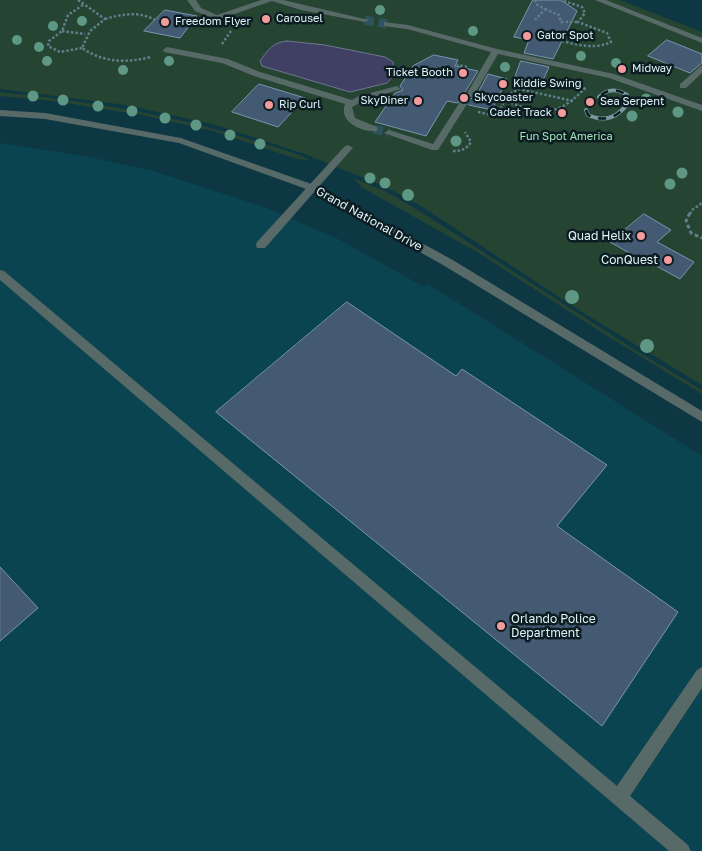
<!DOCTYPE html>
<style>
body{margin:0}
canvas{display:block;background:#0d3743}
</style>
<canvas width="702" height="851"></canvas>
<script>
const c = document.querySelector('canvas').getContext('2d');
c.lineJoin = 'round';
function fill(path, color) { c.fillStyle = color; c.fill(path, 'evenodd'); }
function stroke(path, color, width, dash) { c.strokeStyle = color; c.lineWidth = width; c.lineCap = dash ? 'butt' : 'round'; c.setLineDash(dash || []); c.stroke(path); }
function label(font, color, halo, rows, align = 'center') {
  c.font = font + ' "Golos Text",sans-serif'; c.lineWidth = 5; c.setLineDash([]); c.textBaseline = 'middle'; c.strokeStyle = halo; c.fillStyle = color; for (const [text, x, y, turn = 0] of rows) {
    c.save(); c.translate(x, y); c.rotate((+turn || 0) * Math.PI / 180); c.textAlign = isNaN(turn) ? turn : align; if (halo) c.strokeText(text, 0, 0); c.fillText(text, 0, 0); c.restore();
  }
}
const built = new Path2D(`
 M0,143L83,156L150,170L264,207L340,240L424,287L428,284L702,456V851H0Z`);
const green = new Path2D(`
 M0,0H620L702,32V385L582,312L421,206L386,187L305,154L216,125L126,105L0,89Z
 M0,92C84,101 167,113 248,139C269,145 291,151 310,160L297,159L213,131L142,115L53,101L0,96Z
 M353,178L387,192L421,212L635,350L702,390V394L593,327L477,252L361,187Z`);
const water = new Path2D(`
 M287,41L325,45L385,57L393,62L394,70L393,76L387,83L350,92L262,66L260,61C268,50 273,42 287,41Z`);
const building = new Path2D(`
 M533,0H561L577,11L553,59L524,53L529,40L514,37Z
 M165,10L197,16L180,38L144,31Z
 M667,40L702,54V63L690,73L648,56Z
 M434,55L458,60L455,66L478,71L464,94L467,99L475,98L488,74L507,79L492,110L469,105L464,100L457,103L447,101L426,136L375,122L395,93L403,90L400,86L413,66Z
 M521,61L549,67L539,89L513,83Z
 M259,84L305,98L278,127L232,112Z
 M644,214L671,230L657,242L694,262L680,279L640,257L638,258L610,242Z
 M347,302L456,376L462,369L607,465L557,526L678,612L602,726L216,412Z
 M0,567L38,608L0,641Z`);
const pedestrianTunnel = new Path2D(`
 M365,20L387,24
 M463,104L470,95
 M374,129L389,133`);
const pathFar1 = new Path2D(`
 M78,0L105,19L90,31L82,48C104,63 126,63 151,57
 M535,0L536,4L545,9L535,20
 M545,9L559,15L561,22H578
 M105,19C122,14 139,11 155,20
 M62,31L85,34
 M540,37L544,36C565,41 590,52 611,42L607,33L578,22L585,13L582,7L561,0
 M222,44L231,31
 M82,48L60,52L48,46L49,41L62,31L68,15L83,5
 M457,67L458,65L467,67
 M490,94C532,111 551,125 586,87
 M478,112L496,116L508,95L519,89L573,101
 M453,151C461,151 467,149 471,142L465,132
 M690,214L692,210L702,203`);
const path = new Path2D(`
 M690,213L686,221L691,233L702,238`);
const service = new Path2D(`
 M595,0H606L702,38V43Z
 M702,65V73L686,88H680V84Z
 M348,145L353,148L351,150L265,248H257L256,245L257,242L345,146Z
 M0,270L4,271L617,786L697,670L702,667V688L630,796L688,845L691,851H669L0,280Z`);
const pedestrian = new Path2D(`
 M187,0H196L201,8L217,15L261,0H283L369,20L365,22L301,10L272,1L217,20L195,11Z
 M384,22L408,25L497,49L614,74L702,105V111L609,78L498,54L473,97H467L466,95L491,52L407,29L384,26Z
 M167,47L228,59L260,72L352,100L359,96L397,86L401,89L365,100L352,107L355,118L377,127V131C363,133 338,122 345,104L254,76L222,63L164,52L163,50Z
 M463,101L467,104L438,150H432L384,133L389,130L433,144L460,102Z`);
const tertiary = new Path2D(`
 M0,110L45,113L181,138L317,186L451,259L702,411V422L443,265L309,190L179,143L45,119L0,116Z`);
const rail = new Path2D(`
 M586,110L588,115C606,123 618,117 629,102L627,95C617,89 608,88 599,97`);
const trees = [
 [380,10,5],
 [82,21,5],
 [53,26,5],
 [473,31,5],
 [17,40,5],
 [39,47,5],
 [581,56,5],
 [47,61,5],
 [169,61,5],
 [616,63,5],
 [505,67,5],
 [123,70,5],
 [33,96,5.5],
 [646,99,5.5],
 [63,100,5.5],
 [98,106,5.5],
 [132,111,5.5],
 [678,112,5.5],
 [632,116,5.5],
 [165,118,5.5],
 [196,125,5.5],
 [230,135,5.5],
 [456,141,5.5],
 [260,144,5.5],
 [682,173,5.5],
 [370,178,5.5],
 [385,183,5.5],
 [670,184,5.5],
 [408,195,6],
 [572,297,7],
 [647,346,7]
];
const markers = [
 [266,19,5,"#f59b9e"],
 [165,22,5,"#f59b9e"],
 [527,36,5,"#f59b9e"],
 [622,69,5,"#f59b9e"],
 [463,73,5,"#f59b9e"],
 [503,84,5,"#f59b9e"],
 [464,98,5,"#f59b9e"],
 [418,101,5,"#f59b9e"],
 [590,102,5,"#f59b9e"],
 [269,105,5,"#f59b9e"],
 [562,113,5,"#f59b9e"],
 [641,236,5,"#f59b9e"],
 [668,260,5,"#f59b9e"],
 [501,626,5,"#f59b9e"]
];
const farPoinames = [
 ["Carousel",276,19],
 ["Freedom Flyer",175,22],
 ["Gator Spot",537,36],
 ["Midway",632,69],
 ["Ticket Booth",453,73,"right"],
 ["Kiddie Swing",513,84],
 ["Skycoaster",474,98],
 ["SkyDiner",408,101,"right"],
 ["Sea Serpent",600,102],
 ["Rip Curl",279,105],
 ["Cadet Track",552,113,"right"]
];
const farParknames = [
 ["Fun Spot America",566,137]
];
const streetNames = [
 ["Grand National Drive",369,219,29]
];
const poiNames = [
 ["Quad Helix",631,236],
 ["ConQuest",658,260],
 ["Orlando Police",511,619,"left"],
 ["Department",511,633,"left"]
];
fill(built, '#0b4451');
fill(green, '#264432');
fill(water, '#404065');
stroke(water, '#707692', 1);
fill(building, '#435a72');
stroke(building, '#7c94af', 1);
stroke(pedestrianTunnel, '#2c535f', 9, [9, 4.5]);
stroke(pathFar1, '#5e808a', 2.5, [2.5, 2]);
stroke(path, '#5e808a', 3, [4, 2.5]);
fill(service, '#586a68');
fill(pedestrian, '#586a68');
fill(tertiary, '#586a68');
stroke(rail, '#7898a1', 4);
stroke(rail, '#0c1c21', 2.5, [8]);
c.fillStyle = '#5e9784';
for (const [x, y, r] of trees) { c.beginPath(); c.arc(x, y, r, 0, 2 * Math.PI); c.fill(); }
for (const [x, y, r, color] of markers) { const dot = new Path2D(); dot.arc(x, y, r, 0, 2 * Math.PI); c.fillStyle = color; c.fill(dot); stroke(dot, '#0c1c21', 2); }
label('11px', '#dff4fb', '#0c1c21', farPoinames, 'left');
label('11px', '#a0e5ba', '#0c1c21', farParknames);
label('12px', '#dff4fb', '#0c1c21', streetNames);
label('12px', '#dff4fb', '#0c1c21', poiNames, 'right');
</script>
